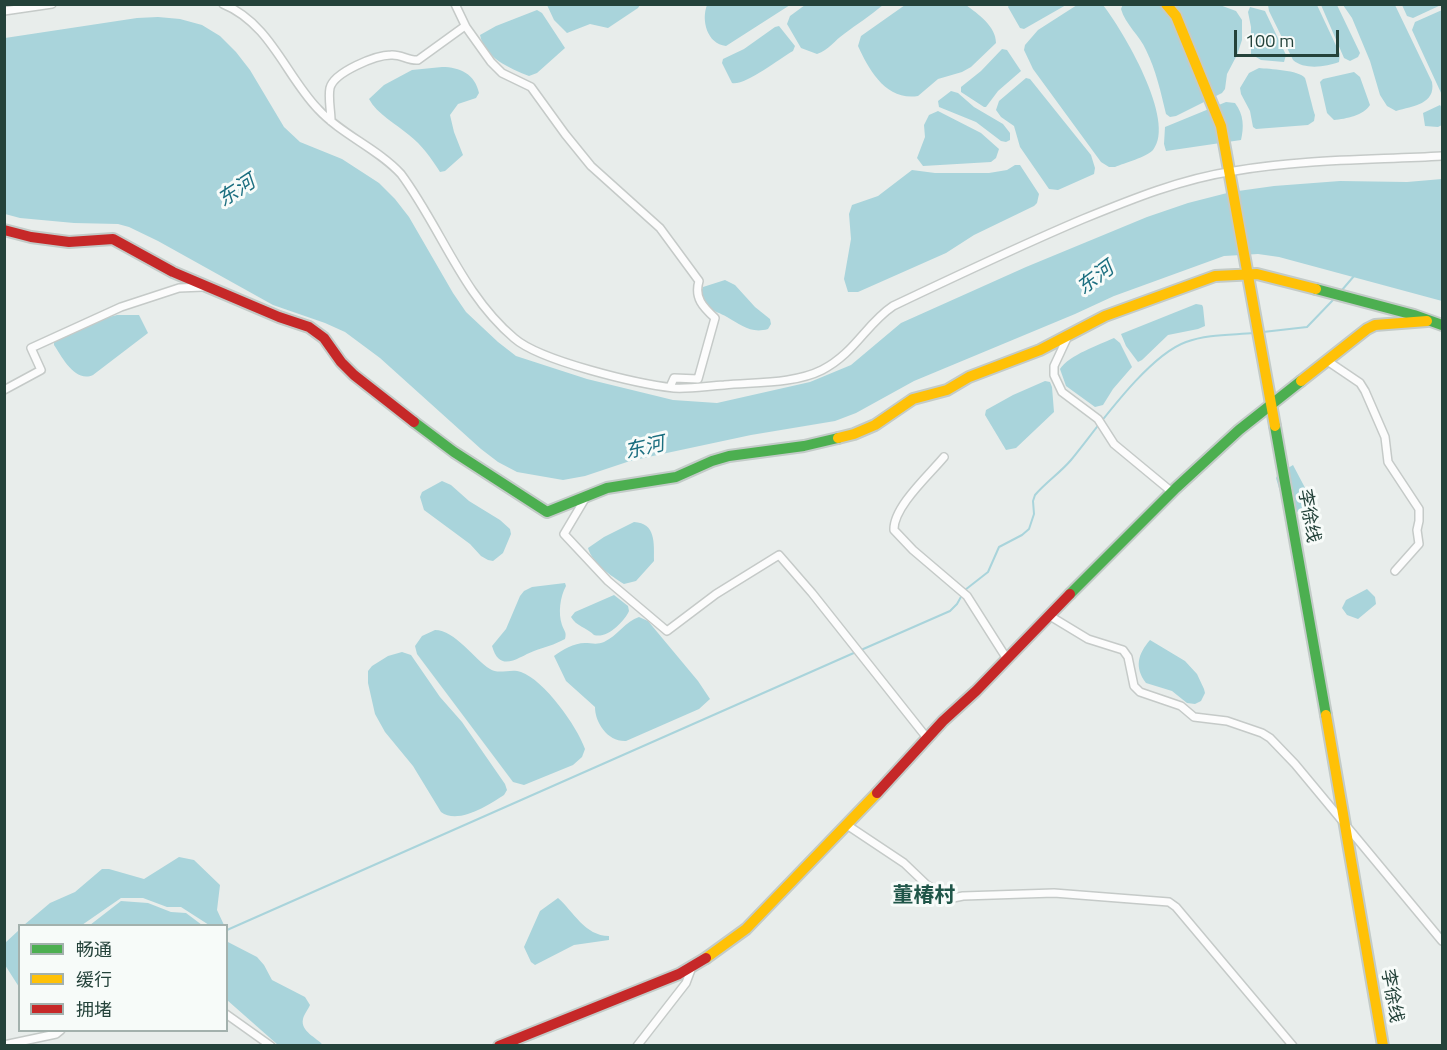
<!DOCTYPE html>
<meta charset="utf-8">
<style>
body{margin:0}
#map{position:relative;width:1447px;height:1050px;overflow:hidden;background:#e8edeb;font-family:"Titillium Web","Noto Sans SC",sans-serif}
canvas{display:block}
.frame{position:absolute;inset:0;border:6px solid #24423a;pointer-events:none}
.legend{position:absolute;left:18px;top:924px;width:210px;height:108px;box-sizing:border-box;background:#f7fbf9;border:2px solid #a3b1ad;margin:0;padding:8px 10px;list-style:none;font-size:18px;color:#24423a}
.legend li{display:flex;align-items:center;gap:12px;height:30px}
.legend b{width:30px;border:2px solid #a3b1ad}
.scale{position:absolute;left:1234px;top:30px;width:105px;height:27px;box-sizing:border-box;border:3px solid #24423a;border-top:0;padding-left:8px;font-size:18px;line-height:21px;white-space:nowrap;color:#24423a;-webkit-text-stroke:4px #f7fbf9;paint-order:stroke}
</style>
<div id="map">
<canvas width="1447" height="1050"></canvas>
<div class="frame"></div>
<ul class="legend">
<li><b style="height:8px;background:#4caf50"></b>畅通</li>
<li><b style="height:8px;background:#ffc107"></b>缓行</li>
<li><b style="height:8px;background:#c62828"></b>拥堵</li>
</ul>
<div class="scale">100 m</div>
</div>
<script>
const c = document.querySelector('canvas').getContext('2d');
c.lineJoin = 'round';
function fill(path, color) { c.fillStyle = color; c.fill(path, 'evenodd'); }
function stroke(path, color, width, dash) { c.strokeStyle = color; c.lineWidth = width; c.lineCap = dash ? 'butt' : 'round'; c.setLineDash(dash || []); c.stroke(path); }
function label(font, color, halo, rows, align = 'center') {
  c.font = font + ' "Titillium Web","Noto Sans SC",sans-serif'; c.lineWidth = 6; c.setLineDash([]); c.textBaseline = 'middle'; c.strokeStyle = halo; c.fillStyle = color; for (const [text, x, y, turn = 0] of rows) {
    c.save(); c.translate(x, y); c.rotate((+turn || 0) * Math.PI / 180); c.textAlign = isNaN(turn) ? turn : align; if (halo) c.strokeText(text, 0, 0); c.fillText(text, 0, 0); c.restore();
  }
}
const water = new Path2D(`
 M1123,4H1217L1236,11L1242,20V40L1237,55L1227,74L1225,89L1222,93L1176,116L1170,117L1166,114C1161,93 1156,70 1146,50C1140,36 1125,24 1121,9Z
 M547,5H640L638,8L608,28L590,24L567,33L554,20Z
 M707,5V4L790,5L726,46C707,44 701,20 707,5Z
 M805,5V4L883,5C870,16 857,24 844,34C835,40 829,50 817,54L801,48L787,24L790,16Z
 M966,5C978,14 996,26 996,43L971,67L962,72L938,79L918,96C886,101 869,70 858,46L861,36L905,5Z
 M1009,5V4L1066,5L1024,29L1020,28L1008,7Z
 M1077,5H1103C1122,29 1177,121 1153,150C1147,157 1124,163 1115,167H1109L1101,162L1033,69L1024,50L1025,45L1038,30Z
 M1268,5H1317L1340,54L1339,62C1326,67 1304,70 1293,60L1269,11Z
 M1321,5H1337L1360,53L1358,57L1350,61L1344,58Z
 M1343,5H1395L1432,82C1436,104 1413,106 1396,111L1387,106L1380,95L1370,61L1352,18Z
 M1402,5H1441L1413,18L1407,16Z
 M1250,7L1265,11L1286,55L1284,62L1261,60L1251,54V27L1248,12Z
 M537,10L542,13L565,48L537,73L529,76C509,68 485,58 480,35L496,26Z
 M1442,10V95L1412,30L1415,22Z
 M158,17L180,19L202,25L220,36L236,52L250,70L284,127L300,142L342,159L379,183L395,199L409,217L453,293L466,312L498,342L516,356L587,379L673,400L717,403L810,382L851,365L901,323L1026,267L1147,217L1188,203L1231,192L1274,186L1340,181L1407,182L1442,179V301L1279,257L1258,254L1224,256L1114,296L1075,314L914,381L856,413L835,421L751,435L648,457L627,462L585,476L563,480L517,472L498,462L481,449L380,358L345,332L325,323L273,305L158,241L129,227L118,224L74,223L20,218L5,214V38L137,18Z
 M779,26L795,46L793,51C779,59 745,86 732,83L722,63L723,59L744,49L775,27Z
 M1002,49L1007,50L1021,71L998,91L986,107H984L961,92V87L981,71Z
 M442,67C460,67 475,74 479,93L476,98L458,104L450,115L454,132L463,155L445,171L440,172C431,158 422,145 409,135C396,124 377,114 369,99L384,85L412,70Z
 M1259,68C1269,69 1299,70 1305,78C1306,80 1313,110 1315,115L1314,121L1308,125L1256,129L1253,127L1250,111L1241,94L1240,88L1249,73Z
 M1354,72L1360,77L1370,105C1364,115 1346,119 1334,120L1327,113L1320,82L1323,79Z
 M1026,78L1030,79L1091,155L1095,168L1094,174L1058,190L1049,189L1020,147L1014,126L1001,117L996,110L999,101Z
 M951,91L958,93L974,107L1003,124L1010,133V140L1006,142L1001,141L976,122L939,107L938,101Z
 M1226,102L1235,103C1244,115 1244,127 1241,140L1166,151L1164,144L1165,127Z
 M1440,105L1442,108V125L1438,127L1425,126L1423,113Z
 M938,111L981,133L999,149L996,158L991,162L923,166L917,158L925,137L924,125L929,115Z
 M1015,165H1020L1039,194L1037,203L1034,206L974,235L946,253L858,292H848L844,279L851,239L849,214L852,205L878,196L912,170L935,173H989L1007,170Z
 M725,280L735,285L755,307L770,319L771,324L768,329C751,334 741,325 727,317C713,309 705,311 701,292L703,287Z
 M1196,304L1202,305L1203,307L1205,326L1198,329L1168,335L1142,360L1138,362L1126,346L1121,334Z
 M117,315H139L148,333L93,375C75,383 62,357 54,345V342L109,317Z
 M1114,338L1120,343L1132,367L1113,389L1103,405L1095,407L1066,386L1060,369C1069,355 1099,345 1114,338Z
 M1045,381L1050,382L1052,387L1054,412L1016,448L1006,450L985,415L986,410L1013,395Z
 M1293,465L1312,501L1302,510L1294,513L1284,505L1276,478L1278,474Z
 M442,481L451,485L469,501L500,520L510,529L511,534L503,553L493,561L488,560L481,556L470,544L424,510L420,497L422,492Z
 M634,522C656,523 654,543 654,561L636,581L624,584C611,576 592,563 588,548L604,537Z
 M565,583L566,586C560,597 558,613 562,625C564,631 567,632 565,639C554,645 545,647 534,651C518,657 500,674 492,646L506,629L520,596L524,591L532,587Z
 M1367,589L1375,597L1376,604L1358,619L1347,615L1342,608L1346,600Z
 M614,595L628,606L629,611C624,622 607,639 594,635C587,628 576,626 571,617L575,612Z
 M639,617L648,621L698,681L710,699L699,709L626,741C608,742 595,723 595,707L566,681L554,656C562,650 574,643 585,643C591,643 597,645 604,642C617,636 626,621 639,617Z
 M435,630C455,630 474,659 490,669C499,675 511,668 521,672C544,680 577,726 585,749L582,757L573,765L524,785L513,782L417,654L415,646L422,636Z
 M1150,640L1185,661L1197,674L1204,689L1205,693L1201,701L1195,704L1187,703L1172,691L1146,683C1134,667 1138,654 1150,640Z
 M402,652L411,655L440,697L462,722L505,784L507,790L504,795C489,805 458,825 441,812L413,766L385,732L375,714L368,683V671L372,666L388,656Z
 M179,857L194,860L220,885L217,910L224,925H209L181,907H167L143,898H121L82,925H24L50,903L75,892L102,869H109L144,879Z
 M558,898C573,911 585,936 609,936V940L574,945L535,965L531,962L524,947L540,911Z
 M121,901L148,903L171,912L186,913L202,925H90Z
 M19,930V987L5,965V943Z
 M226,941L257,957L264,965L272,980L305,997L310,1005C308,1010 304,1014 303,1019C300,1031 317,1038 323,1045H278L227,1000Z`);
const stream = new Path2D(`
 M1342,290L1354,276
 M1263,332L1307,327L1333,300
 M965,590L988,572L999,547L1022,535L1029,529L1034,514L1033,501L1035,495C1046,482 1060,473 1071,460C1098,427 1147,356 1186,342C1207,334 1232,335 1254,333
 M861,650L950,611L957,604L962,595
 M227,930L856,652`);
const street = new Path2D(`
 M223,4C270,23 286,76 318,109C342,135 377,148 401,174C441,228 462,294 514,338C540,361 638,384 674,388C690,389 707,386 724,385C755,382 794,384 822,370C855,353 866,324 893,306C956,276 1019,246 1083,219C1132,199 1181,179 1234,171C1303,159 1373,160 1442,156
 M455,4L466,27L491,62L502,73L531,87L565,134L591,166L660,228L699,281C694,298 703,307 715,318L698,379L674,378L670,387
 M4,11L52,4
 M331,121C331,111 328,98 330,88C334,72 376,55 391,55C401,54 408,61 418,60L465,26
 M1068,336L1054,366V375L1062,392L1098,419L1114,444L1172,492
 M1326,360L1360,383L1365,391L1385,437L1388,462L1419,509V521L1417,530L1419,544L1395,571
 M4,390L41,370L31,348L121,307L179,288L203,287
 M944,457C930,474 893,507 894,530L913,550L967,596L1007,659
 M586,497L564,534L608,581L667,631L716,594L779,555L812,593L927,738
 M1050,616L1088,639L1123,650L1128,657L1134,686L1140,692L1181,706L1194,717L1227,721L1262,733L1270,738L1295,764L1442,941
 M847,825L904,863L927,885L948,899L963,896L1054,893L1169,902L1176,907L1293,1046
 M226,1014L271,1046
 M4,1045L56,1034L61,1030
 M637,1046L686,983L692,967`);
const fast = new Path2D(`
 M1316,289L1414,315L1442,325
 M414,422L454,452L547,512L607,488L676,477L712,461L729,456L804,446L838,438
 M1275,426L1326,715
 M1070,594L1176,488L1239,430L1301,381`);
const slow = new Path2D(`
 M1166,4L1176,16L1221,126L1275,426
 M1301,381L1367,329L1375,325L1427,321
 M838,438L854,434L875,425L913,399L947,390L969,377L1040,350L1105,316L1215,276L1257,274L1316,289
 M1326,715L1383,1046
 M706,958L746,929L877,793`);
const jam = new Path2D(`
 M4,230L31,237L69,242L113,239L173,272L279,317L309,327L324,338L341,362L354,375L414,422
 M877,793L943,721L976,691L1070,594
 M499,1046L679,974L706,958`);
const streetNames = [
 ["李徐线",1308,516,80],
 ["李徐线",1391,996,80]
];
const waterNames = [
 ["东河",237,192,-33],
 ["东河",1096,279,-37],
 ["东河",645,449,-13]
];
const quarterNames = [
 ["董椿村",924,897]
];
fill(water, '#a9d4db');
stroke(stream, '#a9d4db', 2);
stroke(street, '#c5cac8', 10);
stroke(fast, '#c3cbc8', 14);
stroke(slow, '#c3cbc8', 14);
stroke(jam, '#c3cbc8', 14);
stroke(street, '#fcfcfc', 7);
stroke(fast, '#4caf50', 10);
stroke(slow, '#ffc107', 10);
stroke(jam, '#c62828', 10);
label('18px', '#24423a', '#f7fbf9', streetNames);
label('italic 20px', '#1c6f80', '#f7fbf9', waterNames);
label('bold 21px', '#1f5548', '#f7fbf9', quarterNames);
</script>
